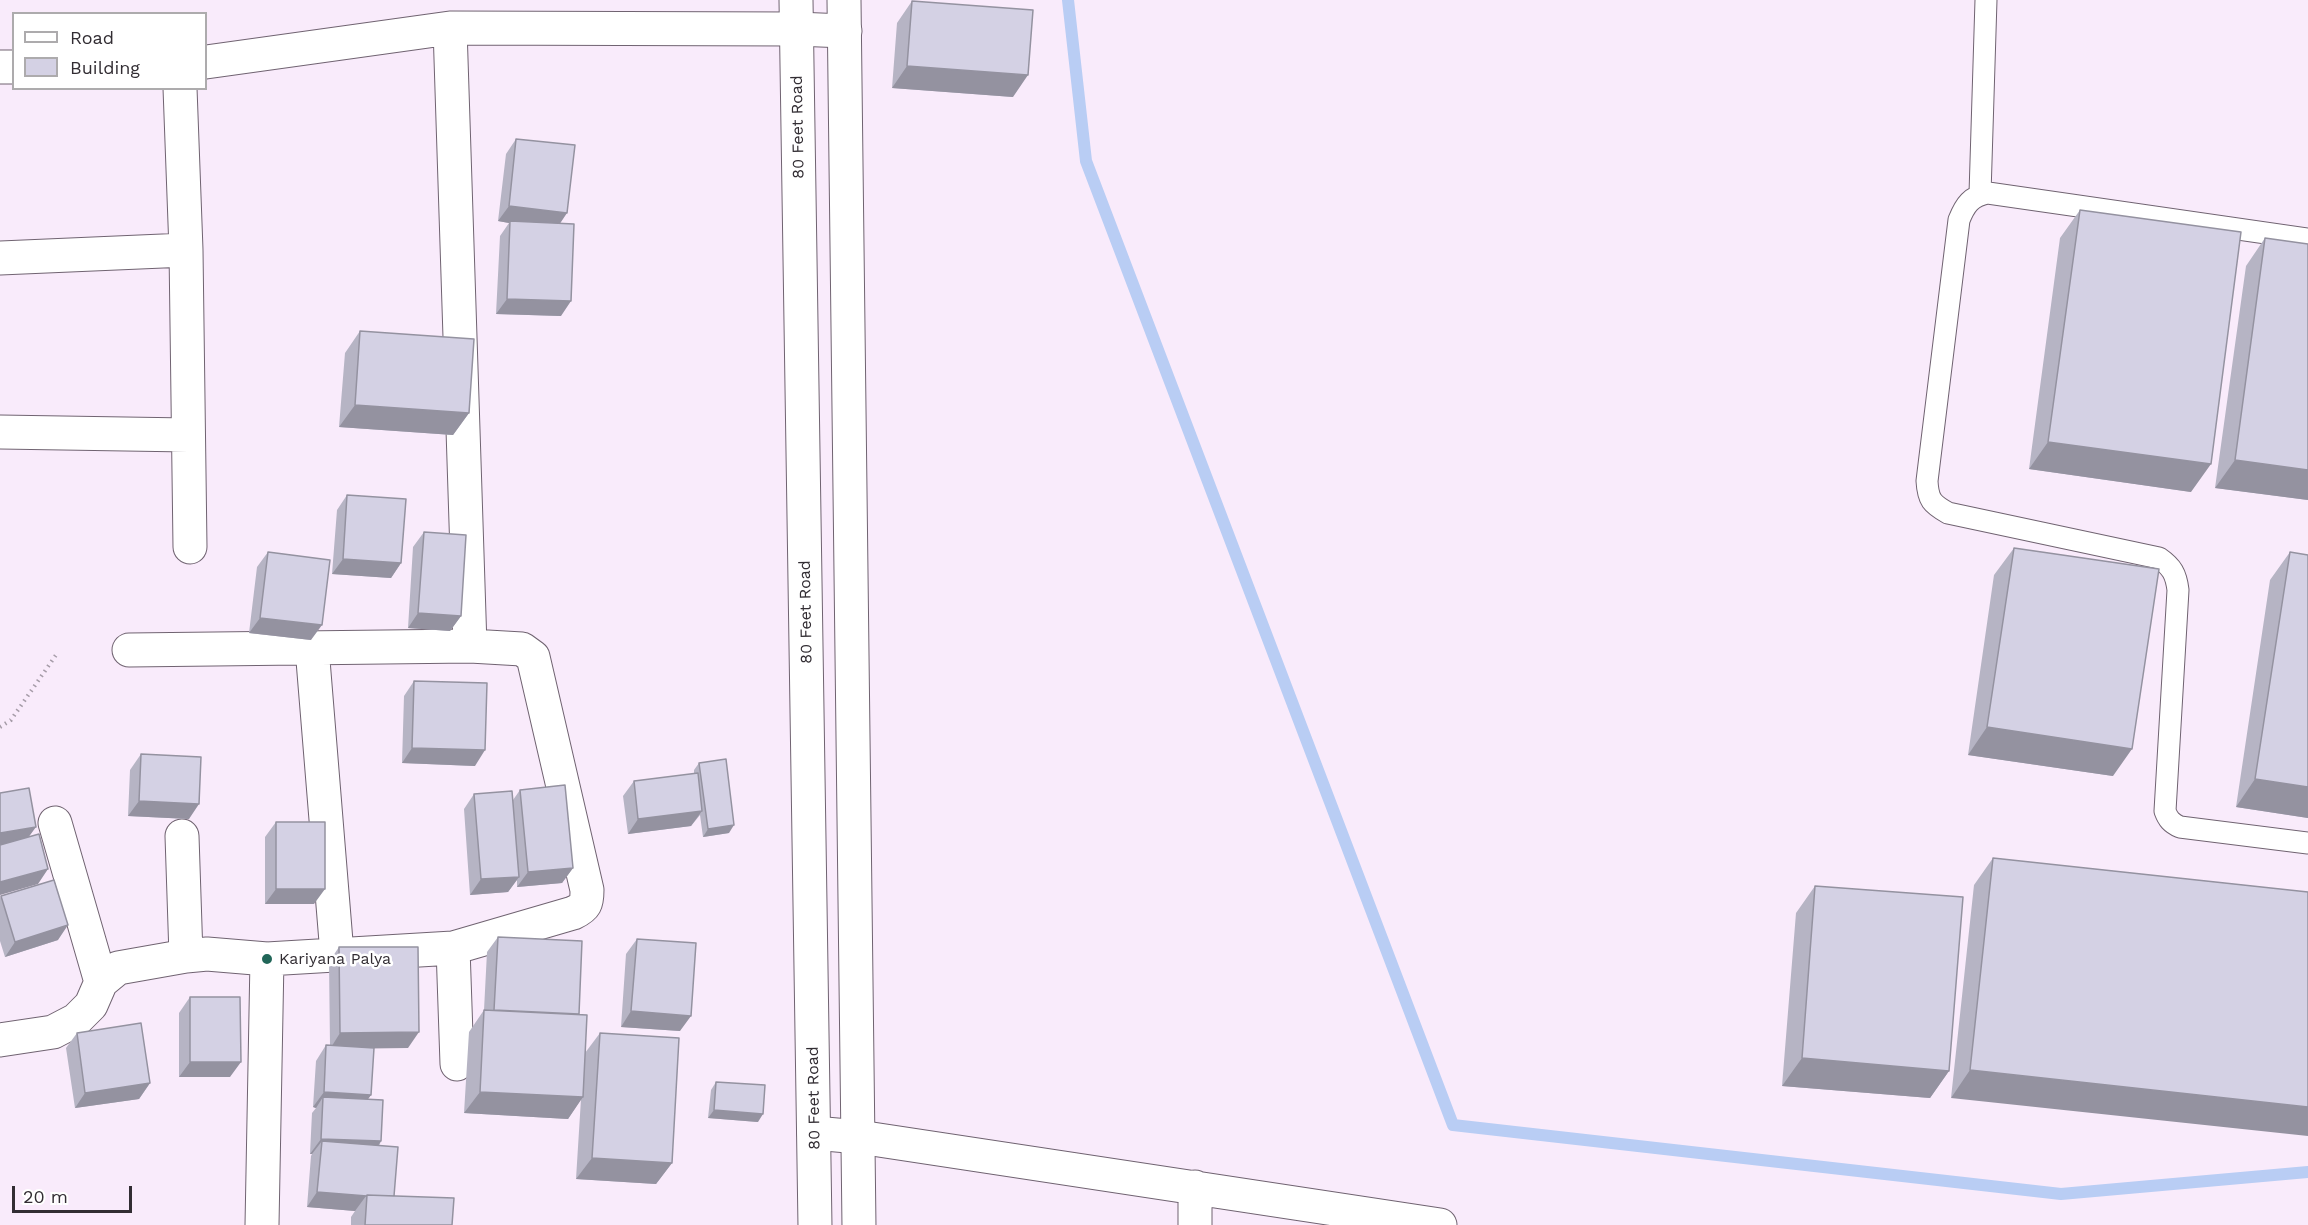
<!DOCTYPE html>
<style>
body{margin:0}
#map{position:relative;width:2308px;height:1225px;overflow:hidden;background:#f9ebfb;font-family:"Work Sans",sans-serif}
canvas{display:block}
.legend{position:absolute;left:12px;top:12px;width:195px;height:78px;box-sizing:border-box;background:#fff;border:2px solid #adabad;margin:0;padding:8px 10px;list-style:none;font-size:18px;color:#322d33}
.legend li{display:flex;align-items:center;gap:12px;height:30px}
.legend b{width:30px;border:2px solid #adabad}
.scale{position:absolute;left:12px;top:1186px;width:120px;height:27px;box-sizing:border-box;border:3px solid #322d33;border-top:0;padding-left:8px;font-size:18px;line-height:21px;white-space:nowrap;color:#322d33;-webkit-text-stroke:4px #fff;paint-order:stroke}
</style>
<div id="map">
<canvas width="2308" height="1225"></canvas>
<ul class="legend">
<li><b style="height:8px;background:#fff"></b>Road</li>
<li><b style="height:16px;background:#d4d1e4"></b>Building</li>
</ul>
<div class="scale">20 m</div>
</div>
<script>
const c = document.querySelector('canvas').getContext('2d');
c.lineJoin = 'round';
function stroke(path, color, width, dash) { c.strokeStyle = color; c.lineWidth = width; c.lineCap = dash ? 'butt' : 'round'; c.setLineDash(dash || []); c.stroke(path); }
function fill(path, color) { c.fillStyle = color; c.fill(path, 'evenodd'); }
function label(font, color, halo, rows, align = 'center') {
  c.font = font + ' "Work Sans",sans-serif'; c.lineWidth = 5; c.setLineDash([]); c.textBaseline = 'middle'; c.strokeStyle = halo; c.fillStyle = color; for (const [text, x, y, turn = 0] of rows) {
    c.save(); c.translate(x, y); c.rotate((+turn || 0) * Math.PI / 180); c.textAlign = isNaN(turn) ? turn : align; if (halo) c.strokeText(text, 0, 0); c.fillText(text, 0, 0); c.restore();
  }
}
const stream = new Path2D(`
 M1068,0L1086,161L1453,1125L2061,1194L2308,1172`);
const path = new Path2D(`
 M0,727L11,720L56,655`);
const lane = new Path2D(`
 M1980,194L1986,0
 M2308,239L1988,193C1971,196 1965,205 1959,220L1927,481C1928,500 1932,504 1948,513L2159,558C2172,567 2176,574 2178,590L2165,811C2168,819 2171,823 2180,827L2308,843`);
const street = new Path2D(`
 M206,62L450,28L796,29L845,31
 M0,67H14
 M180,88L186,250L190,547
 M0,258L186,250
 M0,432L188,435
 M312,648L337,954
 M129,650L470,646
 M55,823L101,982
 M182,836L186,956
 M453,948L457,1064
 M0,1040L53,1032L76,1020L91,1005L101,982L118,968L186,956L207,954L267,959L453,948L573,913C586,907 587,903 587,890L533,657L522,649L470,646L450,28
 M814,1133L859,1137L1440,1225
 M1195,1187V1225
 M262,1225L267,959`);
const secondary = new Path2D(`
 M796,0L815,1225
 M844,0L859,1225`);
const wall = new Path2D(`
 M912,1L1013,97L892,88L897,23Z
 M516,139L560,223L561,316L496,314L500,236L509,223L498,221L506,154Z
 M2080,210L2191,492L2029,469L2060,238Z
 M2265,238L2308,244V500L2215,488L2246,266Z
 M360,331L469,413L453,435L339,427L345,353Z
 M347,495L401,563L391,578L332,574L337,510Z
 M424,532L461,616L450,631L408,628L413,547Z
 M2014,548L2113,776L1968,755L1994,575Z
 M268,552L311,640L249,633L257,567Z
 M2290,552L2308,818L2236,807L2270,580Z
 M414,681L475,766L402,763L404,696Z
 M141,754L189,819L128,816L130,770Z
 M699,763L729,833L703,837L700,815L691,826L628,834L623,796L634,781L694,774V770Z
 M520,790L573,868L562,883L517,887V880L508,892L470,895L464,809L474,794L513,800Z
 M276,822L314,904H265V837Z
 M1993,858L2308,892L1951,1098L1974,885Z
 M1815,886L1949,1071L1930,1098L1782,1086L1796,913Z
 M1,896L58,940L5,957L0,941V898Z
 M498,937L579,1014L585,1053L600,1033L672,1163L656,1184L576,1179L581,1099L568,1119L464,1113L469,1032L484,1010L487,952Z
 M637,939L680,1031L621,1027L626,954Z
 M339,947L408,1048H371V1095L368,1099L381,1141L379,1146L394,1196L452,1225H351V1217L355,1211L307,1207L311,1156L312,1154H310L312,1113L316,1108L313,1107L316,1061L326,1045L330,1046L329,962Z
 M190,997L230,1077H179V1013Z
 M77,1033L150,1083L139,1099L75,1108L66,1048Z
 M716,1082L758,1122L708,1118L711,1090Z`);
const shadedWall = new Path2D(`
 M907,66L1028,75L1013,97L892,88Z
 M509,206L567,213L557,228L510,221L509,223L498,221Z
 M507,299L571,301L561,316L496,314Z
 M355,405L469,413L453,435L339,427Z
 M2048,442L2211,464L2191,492L2029,469Z
 M2235,460L2308,470V500L2215,488Z
 M343,559L401,563L391,578L332,574Z
 M418,613L461,616L450,631L408,628Z
 M260,618L322,625L311,640L249,633Z
 M1987,727L2132,749L2113,776L1968,755Z
 M412,748L485,750L475,766L402,763Z
 M2255,779L2308,787V818L2236,807Z
 M139,801L199,804L189,819L128,816Z
 M702,811L691,826L628,834L638,819Z
 M734,825L729,833L703,837L708,829Z
 M36,827L25,842L0,847V833Z
 M573,868L562,883L517,887L528,872Z
 M48,869L38,884L0,895V882Z
 M519,877L508,892L470,895L481,879Z
 M276,889H325L314,904H265Z
 M68,925L58,940L5,957L15,942Z
 M631,1011L691,1016L680,1031L621,1027Z
 M419,1032L408,1048L330,1049L340,1033Z
 M1802,1058L1949,1071L1930,1098L1782,1086Z
 M190,1062H241L230,1077H179Z
 M1970,1070L2308,1107V1136L1951,1098Z
 M150,1083L139,1099L75,1108L85,1093Z
 M324,1092L371,1095L360,1110L323,1097L316,1108L313,1107Z
 M480,1092L583,1097L568,1119L464,1113Z
 M714,1110L763,1114L758,1122L708,1118Z
 M321,1139L381,1141L371,1157L322,1141L312,1154H310Z
 M592,1158L672,1163L656,1184L576,1179Z
 M317,1192L366,1196L355,1211L307,1207Z`);
const building = new Path2D(`
 M912,1L1033,10L1028,75L907,66Z
 M516,139L575,145L567,213L509,206Z
 M2080,210L2241,232L2211,464L2048,442Z
 M510,221L574,224L571,301L507,299Z
 M2265,238L2308,244V470L2235,460Z
 M360,331L474,339L469,413L355,405Z
 M347,495L406,499L401,563L343,559Z
 M424,532L466,535L461,616L418,613Z
 M2014,548L2159,569L2132,749L1987,727Z
 M268,552L330,560L322,625L260,618Z
 M2290,552L2308,555V787L2255,779Z
 M414,681L487,683L485,750L412,748Z
 M141,754L201,757L199,804L139,801Z
 M726,759L734,825L708,829L699,763Z
 M698,773L702,811L638,819L634,781Z
 M565,785L573,868L528,872L520,790Z
 M29,788L36,827L0,833V793Z
 M512,791L519,877L481,879L474,794Z
 M276,822H325V889H276Z
 M39,834L48,869L0,882V845Z
 M1993,858L2308,892V1107L1970,1070Z
 M54,880L68,925L15,942L1,896Z
 M1815,886L1963,897L1949,1071L1802,1058Z
 M498,937L582,941L579,1014L494,1010Z
 M637,939L696,943L691,1016L631,1011Z
 M339,947H418L419,1032L340,1033Z
 M190,997H240L241,1062H190Z
 M484,1010L587,1015L583,1097L480,1092Z
 M141,1023L150,1083L85,1093L77,1033Z
 M600,1033L679,1038L672,1163L592,1158Z
 M326,1045L374,1048L371,1095L324,1092Z
 M716,1082L765,1085L763,1114L714,1110Z
 M323,1097L383,1100L381,1141L321,1139Z
 M322,1141L398,1147L394,1196L367,1195V1196L317,1192Z
 M367,1195L454,1198L452,1225H365Z`);
const markers = [
 [267,959,6,"#216658"]
];
const streetNames = [
 ["80 Feet Road",798,127,-91],
 ["80 Feet Road",806,612,-91],
 ["80 Feet Road",814,1098,-91]
];
const poiNames = [
 ["Kariyana Palya",279,959]
];
stroke(stream, '#b9cdf4', 12);
stroke(lane, '#706371', 23);
stroke(street, '#706371', 35);
stroke(secondary, '#706371', 35);
stroke(path, '#a69ca8', 4, [1.5, 4.5]);
stroke(lane, '#fff', 21);
stroke(street, '#fff', 33);
stroke(secondary, '#fff', 33);
fill(wall, '#b6b4c4');
fill(shadedWall, '#9492a0');
fill(building, '#d4d1e4');
stroke(building, '#9492a0', 1.5);
for (const [x, y, r, color] of markers) { const dot = new Path2D(); dot.arc(x, y, r, 0, 2 * Math.PI); c.fillStyle = color; c.fill(dot); stroke(dot, '#fff', 2); }
label('16px', '#322d33', '#fff', streetNames);
label('16px', '#322d33', '#fff', poiNames, 'left');
</script>
